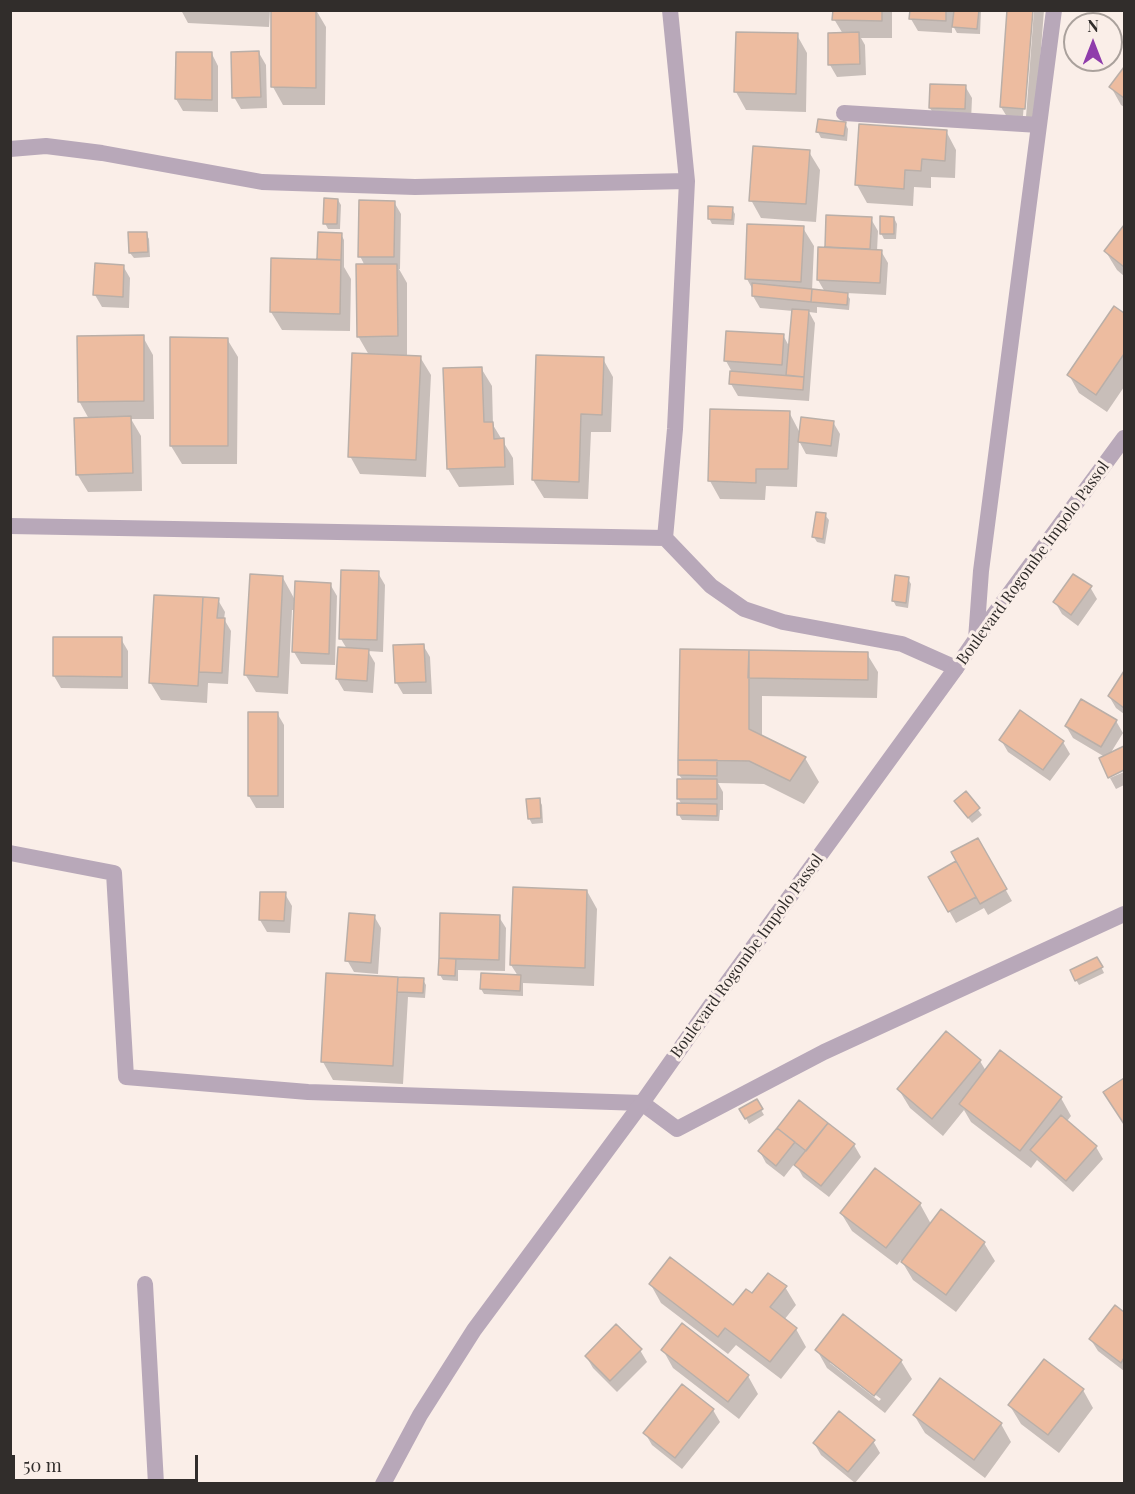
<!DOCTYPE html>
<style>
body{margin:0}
#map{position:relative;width:1135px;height:1494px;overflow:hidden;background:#faeee8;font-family:"Playfair Display",serif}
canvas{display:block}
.frame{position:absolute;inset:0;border:12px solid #312d2b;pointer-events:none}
.north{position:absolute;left:1063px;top:12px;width:60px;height:60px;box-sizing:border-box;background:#faeee8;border:2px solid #aaa19c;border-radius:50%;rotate:0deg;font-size:16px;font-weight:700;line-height:24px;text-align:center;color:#312d2b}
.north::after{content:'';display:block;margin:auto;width:21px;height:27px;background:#8f3cab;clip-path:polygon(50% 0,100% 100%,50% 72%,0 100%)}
.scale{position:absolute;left:12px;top:1455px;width:186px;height:27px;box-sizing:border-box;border:3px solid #312d2b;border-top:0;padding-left:8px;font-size:18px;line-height:21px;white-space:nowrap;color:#312d2b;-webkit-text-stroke:4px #faeee8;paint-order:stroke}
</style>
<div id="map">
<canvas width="1135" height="1494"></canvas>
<div class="frame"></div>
<div class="north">N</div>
<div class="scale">50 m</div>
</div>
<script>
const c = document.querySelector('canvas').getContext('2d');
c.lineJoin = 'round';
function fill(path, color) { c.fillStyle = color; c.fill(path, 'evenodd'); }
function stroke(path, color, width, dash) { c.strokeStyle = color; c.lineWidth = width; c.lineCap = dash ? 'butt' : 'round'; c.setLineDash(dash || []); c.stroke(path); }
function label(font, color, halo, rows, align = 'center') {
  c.font = font + ' "Playfair Display",serif'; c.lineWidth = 6; c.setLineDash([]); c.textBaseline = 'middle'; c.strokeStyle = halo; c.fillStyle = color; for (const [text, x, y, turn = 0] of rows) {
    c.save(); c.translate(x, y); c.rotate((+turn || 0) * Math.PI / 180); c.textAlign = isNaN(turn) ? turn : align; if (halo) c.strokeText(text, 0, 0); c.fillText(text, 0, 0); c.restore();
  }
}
const shadow = new Path2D(`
 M181,10H270L269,27L188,23Z
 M273,10H316L326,27L325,105H283L273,87Z
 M834,10H892V38H861L865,45L866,75L837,77L830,65L843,34L834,19Z
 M911,10H981L980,34L957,33L952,24V33L918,31L911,19Z
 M1031,10L1023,116L1026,117L1034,10H1044L1035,127L1012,125L1001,107Z
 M797,35L807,53L806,112L746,110L736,92Z
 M259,53L266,65L267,108L241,109L234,97Z
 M212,54L218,66V112L183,111L176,99Z
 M1124,69V107L1121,105L1111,87Z
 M965,86L972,98L971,121L937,120L930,108Z
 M845,123L848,129L847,141L821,138L818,132Z
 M946,131L956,150L955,178L931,177V188L914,187L913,206L867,203L857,185Z
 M809,152L820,170L816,222L761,218L751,200Z
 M338,200L341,205L340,229H328L325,223Z
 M394,202L401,214L400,269H399L407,283V357H420L431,375L426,477L360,474L350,456L369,355L358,336L365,266L360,256Z
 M732,209L735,214L734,225L712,224L709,218Z
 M828,217L871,219L878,231L877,251H881L888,263L886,295L846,293L850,299L849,310L817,307V313L809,312L815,323L809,401L738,396L731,384L732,372L726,361L783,335L790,348L793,311L760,308L753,296V290L747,279L803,228L814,246L812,291L825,292L818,280L826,248Z
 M894,218L897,224L896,239H884L881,233Z
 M1124,227V276L1117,270L1106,252Z
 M146,233L149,239L150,257L134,258L130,253Z
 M319,234H341L344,240V267L351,279L350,331L282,330L271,312L318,261Z
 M123,266L130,278L129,308L102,307L95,295Z
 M1115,309L1124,315V387L1107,412L1079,393L1069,375Z
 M143,337L153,355L154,419H131L141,436L142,491L88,492L77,474L89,419L79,401Z
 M227,339L238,357L237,464H182L171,446Z
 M603,359L613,377L611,432H591L588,499L544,498L533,480Z
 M481,368L492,386L493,425L513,458L514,485L459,487L448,469L445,369Z
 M789,412L800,433L833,422L840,434L837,457L806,454L799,441L797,487L766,486L765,500L720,499L710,481Z
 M825,515L829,520L825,544L817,542L814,537Z
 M378,573L385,585L383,652L368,651L375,663L373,693L344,691L337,679L347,649L341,639Z
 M283,578L295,600L330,584L337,596L335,665L301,664L294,652L295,610H292L288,694L256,692L245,674Z
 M908,579L911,584L908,608L896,606L893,600Z
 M1090,587L1097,599L1078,626L1062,614L1055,602Z
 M156,596L218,600L225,612L224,619L231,631L228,684L208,683L207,703L161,700L150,682Z
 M121,639L128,651V689L61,688L54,676Z
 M423,645L430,657L432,694H403L396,682Z
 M682,650L867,654L878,672L877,698L762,696V737L805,758L819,782L804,804L764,784L718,783L723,792V810H720L719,821L682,820L679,815L682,805L678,798L683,780L679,775Z
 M1124,673V714L1116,708L1109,696Z
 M249,713H277L284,725V808H256L249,796Z
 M1116,721L1123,733L1110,754L1124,748V769L1109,776L1105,757L1073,738L1066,726Z
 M1001,740L1063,742L1070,754L1050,781L1008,752Z
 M1124,772V785L1116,789L1110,778Z
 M965,793L982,815L972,823L959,806Z
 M539,799L542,805L543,823L532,824L529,818Z
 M977,840L1012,901L988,915L984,908L956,923L930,877L958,862Z
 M587,891L597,909L594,986L523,983V996L484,994L481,989L518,976L511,965Z
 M285,894L292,906L290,933L267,932L260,920Z
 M441,915L499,917L506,928L505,971L458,970V981L443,980L440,975Z
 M374,916L381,928L378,974L354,972L347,960Z
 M1097,958L1104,973L1079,985L1076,980Z
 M327,975L423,980L426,985L425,998L408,997L403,1084L333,1080L323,1062Z
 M946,1033L980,1061L986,1071L1061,1098L1071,1116L1067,1121L1096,1147L1103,1159L1073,1192L1037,1160L1031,1168L971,1122L964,1110L943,1136L910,1108L899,1090Z
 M1124,1080V1123L1105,1092Z
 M756,1101L764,1115L749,1124L741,1109Z
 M799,1102L854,1145L861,1157L829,1197L803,1177L795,1163L784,1177L766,1163L760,1152Z
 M920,1204L931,1224L984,1243L995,1261L956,1312L913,1280L901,1260L897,1265L852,1231L841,1213Z
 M651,1285L734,1307L752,1296L785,1287L796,1305L784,1320L796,1329L806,1347L781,1379L736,1345L728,1354L661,1303Z
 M1115,1307L1124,1314V1371L1098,1351L1091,1340Z
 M640,1350L647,1362L617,1392L593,1368L586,1356Z
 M663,1350L748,1376L758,1394L739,1419L673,1368Z
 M817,1350L901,1361L912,1379L885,1413L827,1368ZM830,1360L881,1399L879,1401L830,1363Z
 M682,1386L713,1410L720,1422L682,1469L652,1445L645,1433Z
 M1083,1390L1093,1408L1059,1453L1021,1424L1010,1406Z
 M914,1415L1001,1424L1011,1442L985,1478L925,1433Z
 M873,1441L880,1453L855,1483L821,1455L814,1443Z`);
const building = new Path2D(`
 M271,10H316V88L271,87Z
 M833,10H882V21L832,20Z
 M910,10H946V21L909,19Z
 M954,10H979L977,29L952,27Z
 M1007,10H1033L1025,109L1000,107Z
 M736,32L798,33L796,94L734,92Z
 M859,32L860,64L828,65V33Z
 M259,51L261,97L232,98L231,52Z
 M176,52H212V100L175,99Z
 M1124,67V98L1109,87Z
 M930,84L966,85L965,109L929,108Z
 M818,119L846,122L844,136L816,132Z
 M859,124L947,130L945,161L922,159L921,171L905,170L904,189L855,185Z
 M753,146L810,150L806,204L749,201Z
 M324,198L338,199L337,224H323Z
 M359,200L395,201L394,257H358Z
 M708,206L733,207L732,220L708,219Z
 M826,215L872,217L870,249L825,247Z
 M880,216L894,217V234H880Z
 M747,224L804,226L801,282L745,279Z
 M1124,225V267L1104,251Z
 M128,232H147L148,252L129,253Z
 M318,232L342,233L341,260L317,259Z
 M818,247L882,250L880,283L817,280Z
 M271,258L341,260L340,314L270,312Z
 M95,263L124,265L123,297L93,295Z
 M356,264H397L398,336L357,337Z
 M752,283L812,289L811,302L752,296Z
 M812,289L848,293L847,305L811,302Z
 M1114,306L1124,313V354L1096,395L1067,375Z
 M792,309L809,310L804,377L786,375Z
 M726,331L784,334L782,365L724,361Z
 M144,335V401L78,402L77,336Z
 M170,337L228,338V446H170Z
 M352,353L421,356L416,460L348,457Z
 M536,355L604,357L602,415L581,414L579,482L532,480Z
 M482,367L484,422H493L494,439L504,438L505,467L447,469L443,368Z
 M730,371L804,377L803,390L729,384Z
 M710,409L790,411L788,469H756V483L708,481Z
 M131,416L133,473L76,475L74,418Z
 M801,417L834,421L831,446L798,442Z
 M816,512L826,513L823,539L812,537Z
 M341,570L379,571L377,640L339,639Z
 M250,574L283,576L278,677L244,675Z
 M1073,574L1092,586L1071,615L1053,602Z
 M895,575L909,577L906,603L892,601Z
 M295,581L331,583L329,654L292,652Z
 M154,595L203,597L198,686L149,683Z
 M203,597L219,598L217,618H225L222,673L199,672Z
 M53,637H122V677L53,676Z
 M424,644L426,682L395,683L393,645Z
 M338,647L369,649L367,681L336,679Z
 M680,649L749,650V729L806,757L790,781L749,761L678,760Z
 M749,650L868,652V680L748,678Z
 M1124,671V708L1108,696Z
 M1081,699L1117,720L1101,747L1065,726Z
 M1020,710L1064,741L1043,770L999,740Z
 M248,712H278V796H248Z
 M1124,746V770L1108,778L1099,758Z
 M678,760H717V776L678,775Z
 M677,779H717V799H677Z
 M966,791L980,808L968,818L954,801Z
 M540,798L541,818L528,819L526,799Z
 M677,803L717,804V816L677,815Z
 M978,838L1007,889L980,904L951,852Z
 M956,861L976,897L948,912L928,877Z
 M513,887L587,890L585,968L510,965Z
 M260,892H286L284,921L259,920Z
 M349,913L375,915L371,963L345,961Z
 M440,913L500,915L499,960L439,958Z
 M1097,957L1103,967L1075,981L1070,970Z
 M439,958L456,959L455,976L438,975Z
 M326,973L398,977L393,1066L321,1062Z
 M481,973L521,975L520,991L480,989Z
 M398,977L424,978L423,993L397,992Z
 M946,1031L981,1060L932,1119L897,1089Z
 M1000,1050L1062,1097L1020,1151L959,1104Z
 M1124,1078V1124L1103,1092Z
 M757,1099L763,1109L745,1119L739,1109Z
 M799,1100L828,1123L806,1151L777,1128Z
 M1061,1115L1097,1146L1066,1181L1030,1150Z
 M828,1123L855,1144L821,1186L794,1165Z
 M777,1128L795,1142L776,1166L758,1151Z
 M875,1168L921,1203L886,1248L840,1213Z
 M941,1209L985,1242L946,1295L901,1262Z
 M670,1257L733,1305L746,1289L752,1293L768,1273L787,1286L770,1307L797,1328L770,1362L725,1328L718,1337L649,1284Z
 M1115,1305L1124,1312V1358L1121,1363L1089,1339Z
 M843,1314L902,1360L874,1396L815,1350Z
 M682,1323L749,1375L728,1402L661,1350Z
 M616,1324L642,1349L610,1381L585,1356Z
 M1044,1359L1084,1389L1048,1435L1008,1405Z
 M940,1378L1002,1423L974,1460L913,1415Z
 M682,1384L714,1409L675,1458L643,1433Z
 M839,1411L875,1440L848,1472L813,1443Z`);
const minor = new Path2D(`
 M844,113L1039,125
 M10,149L46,146L102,153L262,182L415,187L687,181
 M10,526L665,538L711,586L744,609L783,622L902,644L956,668
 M665,538L675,429L687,181L670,10
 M976,639L981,571L1054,10
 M10,853L114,873L126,1077L308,1092L642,1103L677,1129L824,1052L1124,914
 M145,1284L156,1484`);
const tertiary = new Path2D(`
 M383,1484L420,1415L474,1330L642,1103L711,1005L956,668L976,639L1124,438`);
const streetNames = [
 ["Boulevard Rogombe Impolo Passol",1033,563,-54],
 ["Boulevard Rogombe Impolo Passol",747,956,-54]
];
fill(shadow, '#0003');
fill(building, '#edbca0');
stroke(building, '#baafa8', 1.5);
stroke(minor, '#b8a8b9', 16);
stroke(tertiary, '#b8a8b9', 16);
label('16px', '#312d2b', '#faeee8', streetNames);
</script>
